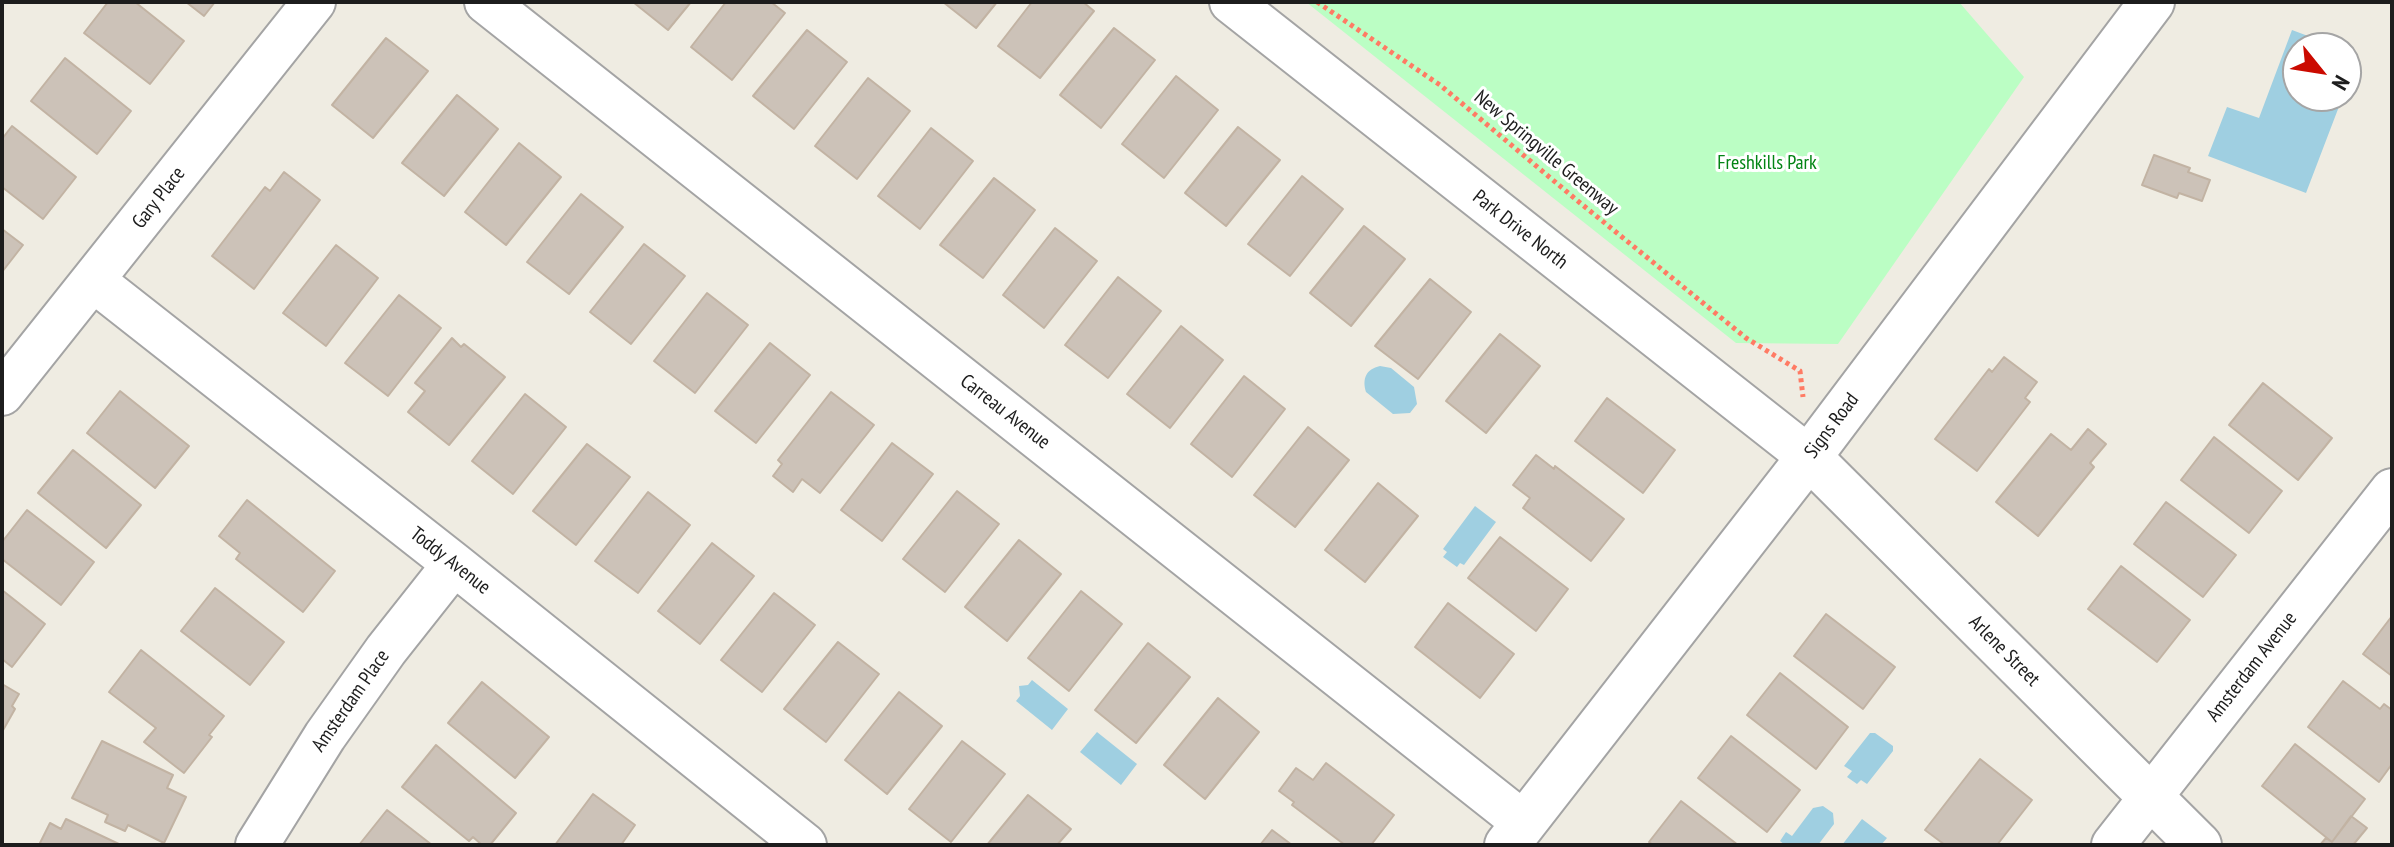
<!DOCTYPE html>
<style>
body{margin:0}
#map{position:relative;width:2394px;height:847px;overflow:hidden;background:#efece2;font-family:"PT Sans Narrow",sans-serif}
canvas{display:block}
.frame{position:absolute;inset:0;border:4px solid #1d1d1d;pointer-events:none}
.north{position:absolute;left:2282px;top:32px;width:80px;height:80px;box-sizing:border-box;background:#fff;border:2px solid #a5a5a5;border-radius:50%;rotate:120deg;font-size:22px;font-weight:700;line-height:32px;text-align:center;color:#1d1d1d}
.north::after{content:'';display:block;margin:auto;width:28px;height:36px;background:#cb0a00;clip-path:polygon(50% 0,100% 100%,50% 72%,0 100%)}
</style>
<div id="map">
<canvas width="2394" height="847"></canvas>
<div class="frame"></div>
<div class="north">N</div>
</div>
<script>
const c = document.querySelector('canvas').getContext('2d');
c.lineJoin = 'round';
function fill(path, color) { c.fillStyle = color; c.fill(path, 'evenodd'); }
function stroke(path, color, width, dash) { c.strokeStyle = color; c.lineWidth = width; c.lineCap = dash ? 'butt' : 'round'; c.setLineDash(dash || []); c.stroke(path); }
function label(font, color, halo, rows, align = 'center') {
  c.font = font + ' "PT Sans Narrow",sans-serif'; c.lineWidth = 6; c.setLineDash([]); c.textBaseline = 'middle'; c.strokeStyle = halo; c.fillStyle = color; for (const [text, x, y, turn = 0] of rows) {
    c.save(); c.translate(x, y); c.rotate((+turn || 0) * Math.PI / 180); c.textAlign = isNaN(turn) ? turn : align; if (halo) c.strokeText(text, 0, 0); c.fillText(text, 0, 0); c.restore();
  }
}
const park = new Path2D(`
 M1306,2H1959L2024,77L1838,344L1736,343Z`);
const water = new Path2D(`
 M2292,30L2340,48H2298V96H2343L2306,193L2208,156L2227,107L2259,118Z
 M1380,366L1391,368L1414,387L1417,404L1410,413L1393,414L1366,392C1362,379 1366,369 1380,366Z
 M1475,506L1496,522L1464,565L1460,563L1457,567L1443,557L1447,552L1443,549Z
 M1032,680L1068,709L1052,730L1016,701L1020,696L1019,686L1028,685Z
 M1097,732L1137,764L1121,785L1080,752Z
 M1870,733H1875L1893,746V751L1867,784L1861,780L1857,784L1847,777L1852,771L1844,766Z
 M1823,806L1833,813L1834,824L1818,845H1785L1780,841L1786,832L1792,836L1813,808Z
 M1862,819L1887,838L1881,845H1842Z`);
const building = new Path2D(`
 M108,2H135L184,41L150,84L84,33Z
 M186,2H215L204,16Z
 M633,2H691L668,30Z
 M726,2H771L785,13L732,80L691,47Z
 M943,2H997L976,28Z
 M1032,2H1083L1094,11L1040,78L998,46Z
 M1114,28L1155,60L1101,128L1060,95Z
 M807,30L847,62L794,129L753,96Z
 M386,38L428,71L373,138L332,105Z
 M65,58L131,111L97,154L31,101Z
 M1176,76L1218,110L1164,178L1122,144Z
 M868,78L910,111L857,179L815,146Z
 M457,95L498,129L444,196L402,163Z
 M12,126L76,177L43,219L2,187V139Z
 M1238,127L1280,160L1226,226L1185,193Z
 M931,128L973,161L920,229L878,196Z
 M519,143L561,177L506,245L465,212Z
 M2154,155L2190,168L2188,172L2210,180L2202,201L2179,193L2177,198L2142,185Z
 M284,172L320,200L254,289L212,256L265,187L270,191Z
 M1302,176L1343,209L1290,276L1248,244Z
 M994,178L1035,210L983,278L940,245Z
 M581,194L623,227L569,294L527,262Z
 M1364,226L1405,259L1351,326L1310,293Z
 M1055,228L1097,261L1044,328L1003,295Z
 M2,229L23,245L2,272Z
 M644,244L685,276L631,344L590,312Z
 M336,245L378,278L326,346L283,313Z
 M1118,277L1161,311L1108,378L1065,345Z
 M1430,279L1471,312L1418,379L1375,346Z
 M707,293L748,325L695,393L654,361Z
 M399,295L441,328L388,396L345,363Z
 M1181,326L1223,360L1170,428L1127,394Z
 M1500,334L1540,366L1486,433L1446,401Z
 M452,338L461,347L464,344L505,377L449,445L408,412L425,391L415,383Z
 M770,343L810,375L756,443L715,411Z
 M2004,357L2037,382L2025,398L2030,402L1977,471L1935,439L1989,369L1992,372Z
 M1244,376L1285,409L1232,477L1191,444Z
 M2263,383L2332,438L2298,480L2229,425Z
 M120,391L189,446L155,488L87,433Z
 M831,392L874,425L820,493L802,479L793,492L773,476L782,464L778,460Z
 M525,394L566,427L513,494L472,461Z
 M1607,398L1675,450L1643,493L1575,441Z
 M1308,427L1349,460L1295,527L1254,495Z
 M2088,429L2106,444L2090,463L2094,467L2038,536L1996,502L2051,434L2071,450Z
 M2214,437L2282,491L2249,533L2181,480Z
 M892,443L933,474L882,541L841,510Z
 M587,444L630,477L576,545L533,511Z
 M73,450L141,505L106,548L38,493Z
 M1536,455L1554,469L1555,466L1624,519L1591,561L1523,508L1530,498L1513,485Z
 M1378,483L1418,516L1365,582L1325,550Z
 M957,491L999,524L945,592L903,559Z
 M648,492L690,525L638,593L595,561Z
 M247,500L335,571L303,612L236,559L240,553L219,536Z
 M2166,502L2236,555L2203,597L2134,544Z
 M27,510L94,562L61,605L2,559V542Z
 M1500,537L1568,589L1536,631L1468,578Z
 M1019,540L1061,574L1007,641L965,607Z
 M712,543L754,576L700,644L658,611Z
 M2121,566L2190,620L2157,662L2088,609Z
 M215,588L284,642L250,685L181,631Z
 M2,590L45,624L12,667L2,659Z
 M1081,591L1122,624L1069,691L1028,658Z
 M774,593L815,625L762,692L721,660Z
 M1448,603L1514,654L1480,698L1415,647Z
 M1826,614L1895,667L1863,709L1794,656Z
 M2392,616V676L2363,654Z
 M838,642L879,674L826,742L784,709Z
 M1148,643L1190,677L1136,743L1095,710Z
 M141,650L224,716L209,735L212,737L184,773L144,742L156,728L109,692Z
 M1780,673L1848,727L1816,769L1747,715Z
 M2343,681L2380,709L2384,704L2392,710V764L2379,782L2308,727Z
 M482,682L549,737L515,778L448,723Z
 M2,684L19,694L12,706L15,709L2,732Z
 M899,692L942,726L887,794L845,760Z
 M1218,698L1259,732L1205,799L1164,765Z
 M1731,736L1800,790L1767,832L1698,778Z
 M102,741L173,775L167,788L186,797L164,843L128,825L125,831L105,822L108,815L72,798Z
 M962,741L1005,774L951,842L909,809Z
 M2295,744L2365,799L2332,842L2262,786Z
 M436,745L516,813L490,845H482L473,837L469,841L402,787Z
 M1980,759L2032,800L1997,845H1945L1925,830Z
 M1326,763L1394,815L1371,845H1345L1292,805L1294,802L1279,791L1296,768L1313,780Z
 M593,794L635,825L621,845H555Z
 M1028,795L1071,829L1057,845H987Z
 M1681,801L1738,845H1653L1649,842Z
 M387,810L432,845H359Z
 M2351,816L2367,828L2353,845H2320L2326,838L2332,842Z
 M66,819L121,845H39L50,823L61,829Z
 M1272,830L1292,845H1260Z`);
const path = new Path2D(`
 M1317,2L1440,85L1579,202L1746,338L1800,371L1803,397`);
const minor = new Path2D(`
 M486,2L1524,823
 M1231,2L1809,457
 M94,281L454,564L805,845
 M2,394L314,2
 M257,845L325,736L386,650L454,564
 M2113,845L2392,490`);
const tertiary = new Path2D(`
 M1809,457L2199,845
 M1507,845L1809,457L2152,2`);
const streetNames = [
 ["New Springville Greenway",1546,153,40],
 ["Gary Place",159,198,-52],
 ["Park Drive North",1520,230,38],
 ["Carreau Avenue",1005,412,38],
 ["Signs Road",1832,426,-53],
 ["Toddy Avenue",450,561,38],
 ["Arlene Street",2004,651,45],
 ["Amsterdam Avenue",2252,667,-52],
 ["Amsterdam Place",351,701,-55]
];
const parkNames = [
 ["Freshkills Park",1767,163]
];
fill(park, '#bbfec4');
fill(water, '#9fcfe1');
fill(building, '#ccc2b8');
stroke(building, '#c2b3a3', 2);
stroke(minor, '#a4a4a4', 46);
stroke(tertiary, '#a4a4a4', 48);
stroke(path, '#ff7b64', 5, [4, 4]);
stroke(minor, '#fff', 42);
stroke(tertiary, '#fff', 44);
label('20px', '#1d1d1d', '#fff', streetNames);
label('20px', '#028414', '#fff', parkNames);
</script>
